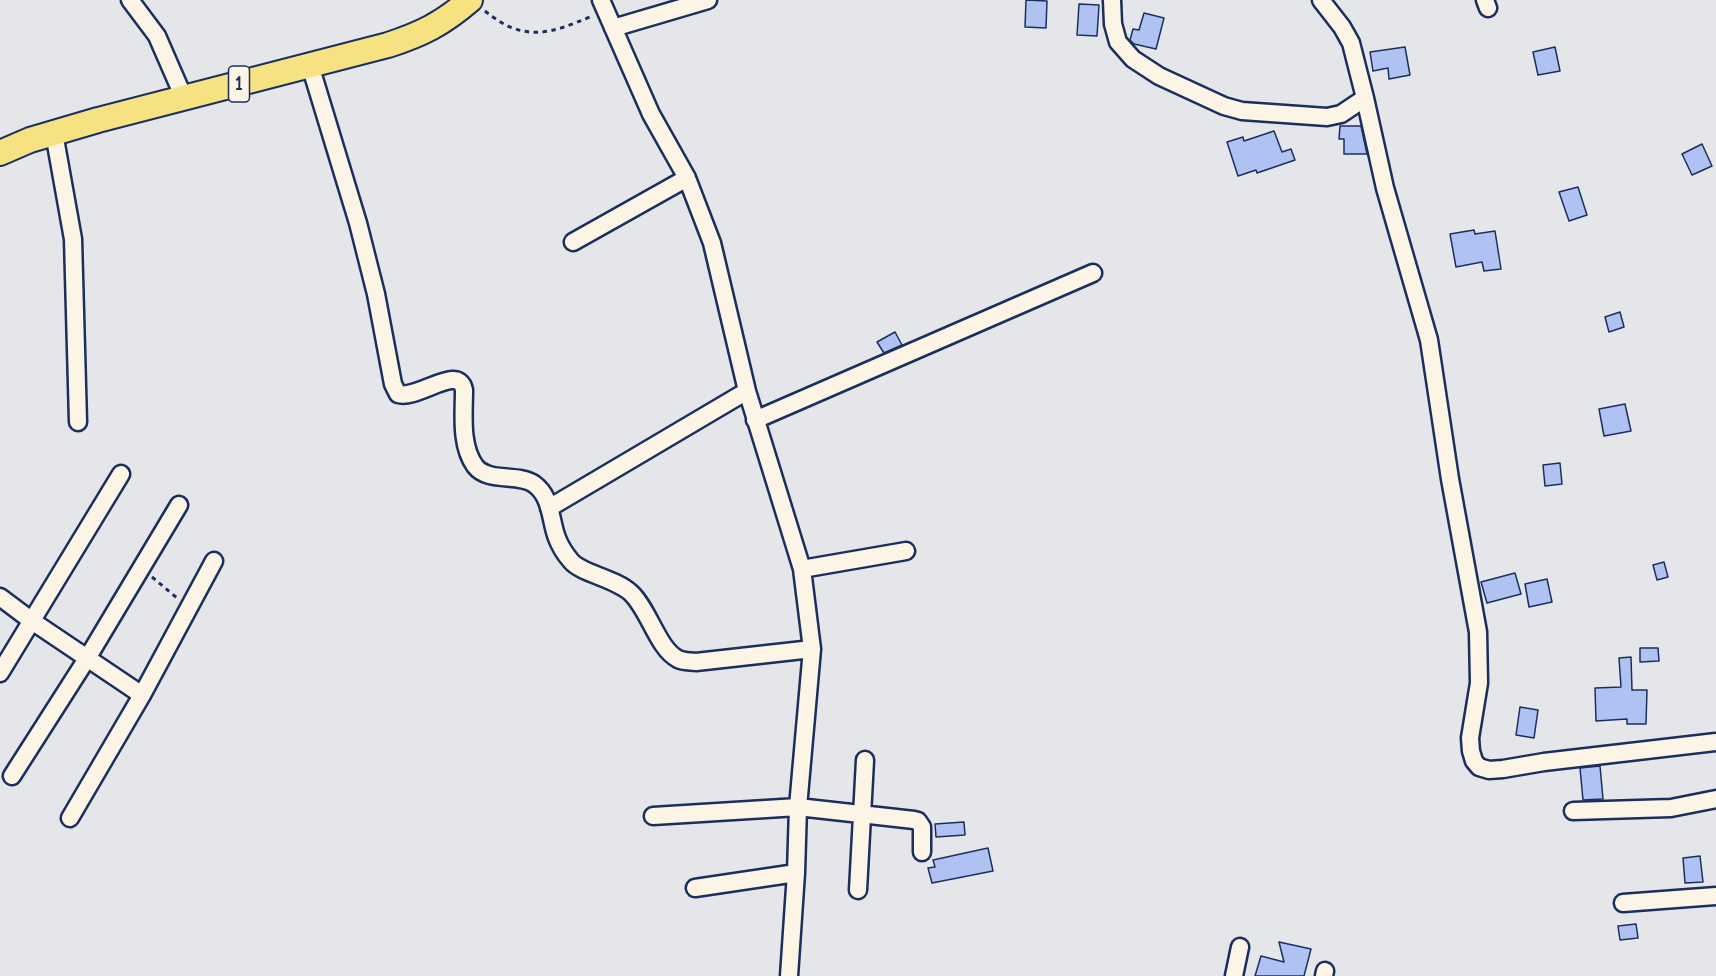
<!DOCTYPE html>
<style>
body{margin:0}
canvas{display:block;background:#e5e6e9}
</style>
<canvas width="1716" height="976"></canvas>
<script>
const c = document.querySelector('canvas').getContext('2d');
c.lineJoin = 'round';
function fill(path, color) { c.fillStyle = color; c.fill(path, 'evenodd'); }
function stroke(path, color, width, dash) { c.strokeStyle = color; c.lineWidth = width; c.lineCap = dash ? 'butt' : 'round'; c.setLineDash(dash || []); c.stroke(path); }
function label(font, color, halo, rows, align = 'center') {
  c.font = font + ' "Comic Neue",sans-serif'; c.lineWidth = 4.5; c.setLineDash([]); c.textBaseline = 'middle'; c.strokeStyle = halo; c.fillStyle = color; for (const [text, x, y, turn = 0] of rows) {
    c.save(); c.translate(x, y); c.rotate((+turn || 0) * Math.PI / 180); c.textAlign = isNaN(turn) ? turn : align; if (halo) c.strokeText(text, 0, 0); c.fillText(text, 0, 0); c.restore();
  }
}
const building = new Path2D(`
 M1026,0L1047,1L1046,28L1025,27Z
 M1079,4L1099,5L1097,36L1077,35Z
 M1144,13L1164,18L1156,49L1134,44L1130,40L1133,29L1139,30Z
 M1405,47L1410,75L1389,79L1388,68L1373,71L1370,52Z
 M1555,47L1560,71L1538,75L1533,52Z
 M1340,126H1361L1367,154H1344V139H1339Z
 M1274,131L1282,152L1291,149L1295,160L1257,173L1256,170L1238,176L1227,142L1243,137L1244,141Z
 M1702,144L1712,166L1692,175L1682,154Z
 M1578,187L1587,215L1569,221L1559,192Z
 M1474,230L1475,234L1495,231L1501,269L1484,271L1482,262L1456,267L1450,234Z
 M1620,312L1624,327L1609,332L1605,317Z
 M895,332L902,345L884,353L877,342Z
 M1625,404L1631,431L1604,436L1599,409Z
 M1560,463L1562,484L1545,486L1543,465Z
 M1664,562L1668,577L1657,580L1653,565Z
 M1515,573L1521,594L1487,603L1481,582Z
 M1547,579L1552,602L1529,607L1525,584Z
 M1640,648H1658L1659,661L1640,662Z
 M1631,657L1632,690H1647L1646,724H1627V719L1596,721L1595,688L1621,687L1619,658Z
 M1520,707L1538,710L1534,738L1516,735Z
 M1600,766L1603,799L1583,800L1580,768Z
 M964,822L965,835L936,837L935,824Z
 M988,848L993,871L932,883L928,868L935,867L933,860Z
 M1700,856L1703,882L1685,883L1683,858Z
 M1636,924L1638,938L1620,940L1618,926Z
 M1279,942L1311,949L1304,976H1255L1261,956L1284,962Z`);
const path = new Path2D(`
 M485,11C524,43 550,34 592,16
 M152,577L177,598`);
const minor = new Path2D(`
 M130,0L157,36L184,98
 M601,0L651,114L687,178L712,243L747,391L802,569L812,649L798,807L796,873L789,976
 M1112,0L1113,24L1118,42L1133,59L1159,76L1224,106L1242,111L1327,117L1341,114L1365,98
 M1321,0L1342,27L1351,43L1365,98L1385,188L1429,340L1450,479L1478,632L1479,683L1470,738L1471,751L1474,761L1479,767L1489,770L1503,769L1544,762L1716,742
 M1485,0L1488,8
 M613,28L708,0
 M310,65L358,223L376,294L393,384L398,394C418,400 459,363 464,390C464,414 460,445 475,466C488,483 518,473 534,484C552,497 550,520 557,538C560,546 565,554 571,561C582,574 615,578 631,593C649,610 658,649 678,659C684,662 690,661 696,662L812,649
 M54,133L73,239L78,422
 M573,242L687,178
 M755,420L1093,273
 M549,508L747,391
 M802,569L906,551
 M0,597L32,621L142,695
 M0,673L121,474
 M12,776L88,657L179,505
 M1573,811L1671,808L1716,799
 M653,816L798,807L914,820L918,821L922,827V852
 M70,818L142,695L214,561
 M695,888L796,873
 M858,890L865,760
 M1623,903L1716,896
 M1234,976L1240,947
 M1324,976L1325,971`);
const highway = new Path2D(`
 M0,153L30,140L98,120L388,45C422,34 442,24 470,0`);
const shields = [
 [239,84,21]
];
const shieldNames = [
 ["1",239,84]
];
fill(building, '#b0c2f2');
stroke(building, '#1b2f5e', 1.5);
stroke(minor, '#1b2f5e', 21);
stroke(highway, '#1b2f5e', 28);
stroke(path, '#1b2f5e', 3, [4.5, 4.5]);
stroke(minor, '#fcf5e5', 16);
stroke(highway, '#f7e281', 24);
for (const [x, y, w] of shields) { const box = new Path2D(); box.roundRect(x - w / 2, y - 18, w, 36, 4.5); c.fillStyle = '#fcf5e5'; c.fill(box); stroke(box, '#1b2f5e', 1.5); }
label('bold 21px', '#1b2f5e', null, shieldNames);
</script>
